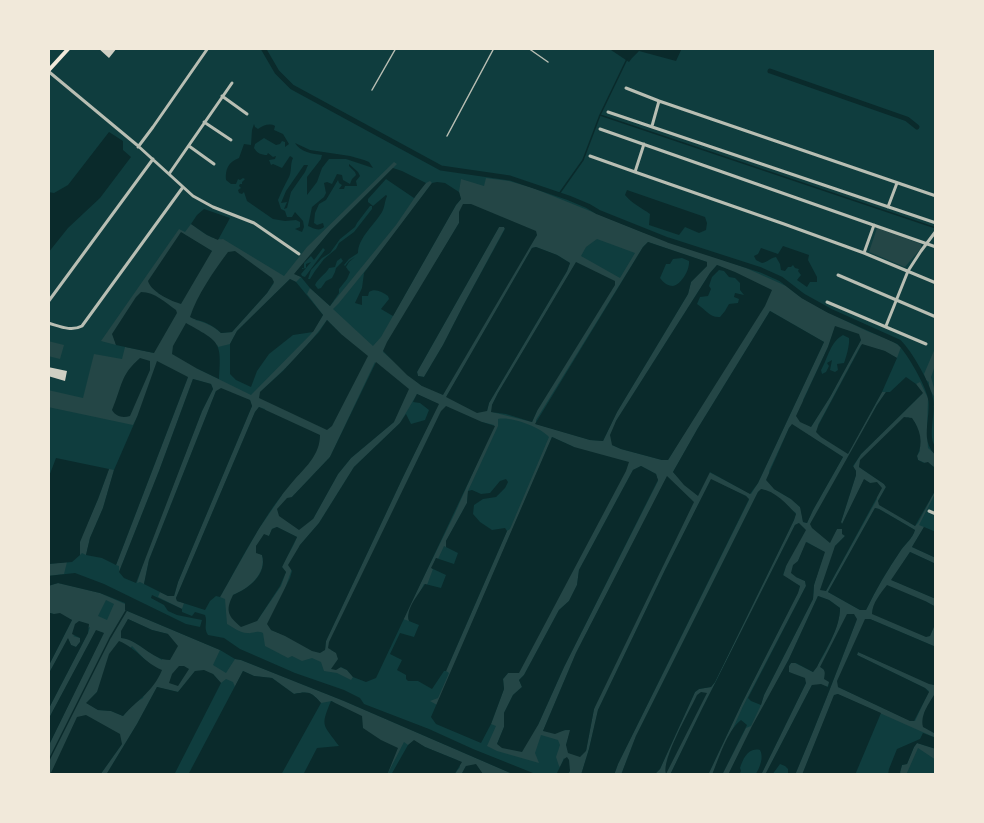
<!DOCTYPE html>
<style>
body{margin:0}
#map{position:relative;width:984px;height:823px;overflow:hidden;background:#0f3d3e;font-family:Barlow,sans-serif}
canvas{display:block}
.frame{position:absolute;inset:0;border:50px solid #f1e9da;pointer-events:none}
</style>
<div id="map">
<canvas width="984" height="823"></canvas>
<div class="frame"></div>
</div>
<script>
const c = document.querySelector('canvas').getContext('2d');
c.lineJoin = 'round';
function fill(path, color) { c.fillStyle = color; c.fill(path, 'evenodd'); }
function stroke(path, color, width, dash) { c.strokeStyle = color; c.lineWidth = width; c.lineCap = dash ? 'butt' : 'round'; c.setLineDash(dash || []); c.stroke(path); }
const green = new Path2D(`
 M394,162L397,164L331,230L295,274L301,277L296,282L290,279L237,331L230,344L218,347V345L196,368L251,395L311,334L323,315L307,294L310,288L330,306L396,225L424,184L430,181L432,183L386,245L339,303L333,309L373,346L381,337L456,205L461,199L459,192L461,179L484,186L486,178L509,181L533,188L642,232L746,268L786,286L799,296L825,311L867,331L892,341L901,347L897,358L884,351L861,345L818,425L848,453L882,392H886L877,405L848,459L834,534L837,529L842,528L845,536L835,546L826,591L877,499L870,483L864,480L842,525L841,522L856,475V471L853,467L861,454L922,394L916,384L920,382L928,398L927,431L928,448L936,455V469L935,467L918,460L917,456L920,451L915,423L908,417L861,460L859,467L884,484L886,487L878,501L915,526L918,523L936,489V492L919,525L924,527L912,547L936,558V564L910,552L892,580L936,599V607L925,601L930,636L936,622V647L870,619L838,687L911,721H915L929,691L925,688L857,655L858,652L934,685L936,682V692L924,714L933,733L936,732V738L837,694L834,696L802,775H795C817,723 837,671 857,619L824,669L830,682L827,687L812,685L765,775H761L806,683L789,672V666L791,663H795L813,672C824,657 840,626 840,608L829,600L818,596L789,659L728,775H722L746,728L751,726L760,707L764,695L813,599L814,585L824,552L807,542L798,561L796,577L805,581L806,586L743,706L712,775H708L743,701L798,592L800,586L783,576L799,523L795,525L702,709L670,775H654L660,769L695,692L699,689L711,687L715,682L794,520L796,513L762,489L758,492L636,736L621,775H614L618,764L749,500L746,496L711,480L665,570L598,710L589,749L581,775H567L570,771L564,758L560,767L559,766L556,757L560,745L558,740L541,735L535,753L539,763L497,751L487,746L496,726L491,724L504,689L503,679L508,673L574,447L552,437L437,705L430,701L438,698L449,673L446,671L507,531L510,529L549,437C540,427 511,416 498,419V426L468,491L467,503L446,541V547L444,546L438,559L436,558L432,569H433L427,585L424,584L408,616L409,621L403,619L455,513L494,425L482,422L331,650L337,653L340,667L347,670L353,677L351,680L337,673L324,671L321,662L312,658L302,661L292,656L288,658L265,646L263,633C255,630 254,634 247,633C240,633 233,627 227,624L225,599L220,597L258,530L282,495L265,409L259,407L255,412L176,598L177,601L184,603L182,609L158,597L160,592L168,596H174L178,582L252,406L250,400L216,391L149,560L144,584L140,582L137,583L145,557L202,411L213,389L211,384L193,379L159,471L119,572V566L116,565L188,377L137,417L133,425L48,407V390L83,398L94,354L122,359L125,347L154,353L113,334L116,345L101,341L179,229L185,232L191,224C200,230 212,241 223,239L284,276L307,247ZM459,212L537,235L422,386L383,352L459,223ZM181,233L212,251L166,297L158,293ZM597,239L635,253L620,278L581,256L586,247ZM648,242L707,262V266L691,282L688,294L617,412L603,441L590,440L536,424V420L643,247ZM536,247L557,255L570,263L567,271L489,403L487,411L447,396L532,248ZM576,263L537,411L532,422L492,412V405L498,393ZM717,265L771,290L668,460H662L621,449L612,445L616,421L710,273ZM274,283L267,293L232,332L221,333C213,326 205,322 195,320ZM770,311L824,342L758,483L751,494L709,472L697,495L673,472L698,428ZM327,320L341,334L260,392C284,370 308,347 327,320ZM835,327L861,340L830,397L811,427L803,400L828,347ZM375,362L394,422L351,458L338,474L313,519L292,497L330,457ZM417,394L438,404L403,477L326,641L325,650L271,630L300,545L319,523L354,467L400,423ZM792,425L843,457L813,510L807,523L803,522L801,508L791,499L774,489L769,471L789,428ZM641,466L656,474L658,481L564,667L538,725L497,744L504,727V713L513,695L522,687L519,680L524,675L559,610L569,601L577,585L579,570L633,470ZM667,477L594,709L586,751L566,745L571,730L543,731L576,653ZM875,508L879,509L915,530C912,539 906,543 901,550C888,569 876,589 866,610H860L828,592ZM277,527L297,537C293,548 286,557 282,567L286,572L281,586L257,621L233,595C248,589 267,574 262,555L256,552V546L269,536L272,529Z
 M503,226L505,228L463,306L443,345L424,377L418,376L417,372L499,227Z
 M877,228L921,244V248L905,267L869,252Z
 M48,341L64,345L60,359L48,356Z
 M936,346V363L931,377L934,388L936,390V408L933,407L936,399L929,389V382L926,380L924,374Z
 M109,469L114,470L103,508L90,538L86,555L82,553L80,555L79,542L98,499Z
 M67,562L64,574L48,576V564Z
 M58,583L100,593L125,604V610L220,650L213,665L226,673L235,659L241,660L344,701L515,775H486L466,766L461,775H454L460,767L457,760L425,747L414,741L408,745L404,742L387,775L397,748C372,741 351,718 332,701L321,703C311,692 309,691 294,694L272,678L254,676L243,671L235,687L233,682L226,679L221,683L213,674L195,671L178,692L157,687L137,724L106,775H100L122,744L53,770L50,775H48V747L103,633L96,631L48,720V710L88,633L90,627L73,636L80,638V642L76,647L71,645L68,639L48,675V667L72,620L50,613L48,609V586ZM106,600L114,604L107,620L98,616ZM128,619L152,630L168,634L162,660L129,639L122,638ZM132,646L151,666L143,698L133,704L123,716L111,711L98,710L87,703L97,692Z
 M917,743L936,749V760L918,748L906,775H901L900,773L902,765L907,764L914,747Z`);
const water = new Path2D(`
 M608,48H682L676,61L639,51L632,58L629,62Z
 M254,124L255,127L258,129C263,125 270,123 275,126L274,130L283,134L289,144L285,147V142L282,141L280,144L276,145L264,138L255,144L254,148C257,153 261,155 267,155L268,153L273,157L276,156L275,159L269,160L271,165L273,164L282,168L290,156L293,158C290,164 292,171 289,177C285,185 281,192 278,200L281,209L285,211L287,217H292L295,212L303,221L304,227L302,232L295,229L300,227V222L296,220L285,221L273,219L247,201L244,192L242,194L239,193L238,190L241,188L239,186L240,184H242V182L245,179L243,178L240,180L238,179L236,184H231L226,180C225,170 228,162 239,158L244,144L251,145L252,130Z
 M109,132L123,141V150L131,157L100,198L68,228L48,253V192L54,193L68,185Z
 M295,143L310,150L350,156L364,160L369,162L373,168L346,159H329L322,168L317,182L307,195V177L321,159L322,155C313,154 300,152 295,143Z
 M349,164L358,172L360,176L356,181L357,186H345L344,189H339L342,185L339,183L338,180L326,200L319,204L315,213L314,223L317,225L323,223L324,227C319,232 313,228 308,226L312,207L324,197L326,193L324,183L327,182L332,184L337,174L342,175L343,180L350,184L352,179L356,175L355,172L349,166Z
 M304,165H308L305,172L291,192L287,208L284,209L287,202L281,203L286,191Z
 M393,168L402,171L426,183L414,198L386,179L368,199V202L373,206L386,195L387,196C384,203 385,209 380,215C372,227 358,239 358,253L349,259L344,265L345,266L349,261L355,257L349,262L346,267L348,270L350,272L347,279L339,289V293L330,306L310,288L301,277L294,274L331,230ZM370,206H372V209L354,232L339,243L336,249L324,259L315,271L310,279H308L311,270L322,258L330,253L340,239L355,227L357,223ZM323,248L325,250L305,277L302,276L301,274L311,262L306,264V268L302,269V268H304V263L311,256L314,260ZM341,258L343,261L336,268L335,272L332,278L326,281L321,288L318,289L315,285C318,278 325,275 329,268L335,267L337,261Z
 M437,182L445,183L459,192L461,199L456,205L393,316L381,309L389,299L388,296C382,292 375,288 369,292L368,296H362V305L355,303L362,288L364,273L432,183Z
 M627,190L705,217L707,223L706,230L699,233L685,227L679,235L649,225L650,214C642,208 631,203 625,195Z
 M463,204H471L536,231L537,235L443,395L422,386L407,375L383,351L387,342L459,223V212ZM504,227L505,229L463,306L443,345L424,377L418,376L417,372L499,227Z
 M204,209L230,218L218,240L207,235L191,224L197,215Z
 M181,232L212,251L181,304C171,301 151,292 148,281Z
 M648,242L707,262V266L691,282L688,294L617,412L603,441L590,440L535,424L643,247ZM682,258L689,261C690,269 682,284 673,286C667,286 663,282 660,278L666,264H670L673,259Z
 M783,246L809,255L808,260L817,277V282H810L807,287L797,280L801,275L798,271L799,269L795,268L793,265L791,267H788L785,271L781,270L780,264L776,257C770,258 768,262 762,263L756,260L754,256L758,254L761,248L778,254Z
 M536,247L557,255L570,263L567,271L489,403L487,411L477,413L446,397L532,248Z
 M235,251L272,278L274,282L267,293L232,332L221,333C216,328 211,325 204,322C198,320 195,320 190,317C197,295 214,271 228,252Z
 M576,262L615,281V285L537,411L532,422L506,414L491,412L492,405L498,393Z
 M717,265L735,272L772,290L765,306L668,460H662L621,449L612,445L610,435L616,421L710,273ZM719,270L724,271L729,277L735,278L740,283V290L744,295L735,293L734,297L739,299L738,303L729,304L725,311L720,317C710,318 705,309 697,304L700,297L708,296L711,289L709,286L712,277Z
 M290,279L296,282L323,315L313,332L293,335L269,354L257,371L251,387L236,380L230,374V344L237,331Z
 M141,292C155,292 166,303 176,310L177,313L154,353L116,345L112,334L136,297Z
 M770,311L824,342L758,483L750,494L710,472L698,496L684,485L673,472L698,428Z
 M327,320L341,334L368,356L332,426L327,430L259,398L260,392L283,371L319,332Z
 M186,323C219,342 222,340 219,379L196,368L172,354L173,346Z
 M835,326L859,334L861,340L830,397L811,427L800,422L796,416L828,347ZM843,335L849,338C850,344 846,358 844,363L837,364L838,370L835,372L830,370L832,360L827,363L829,366L826,372L822,374L821,370C828,358 830,342 843,335Z
 M862,344L885,351L897,358L882,392L848,454L821,437L816,432L818,426Z
 M140,358L150,361V370L130,416C123,418 116,417 112,410C122,387 120,375 140,358Z
 M157,361L188,377L116,565L102,558L86,555L90,538L103,508L114,470L137,417Z
 M376,362L409,389L394,422L351,458L338,474L313,519L299,530L279,516L277,509L287,498L292,497L330,457Z
 M906,377L916,384L923,393L861,454L853,466L856,471V475L841,522L842,524L864,479L870,483L877,482L882,488L826,591L820,590L835,546L845,536L842,534V529H837L830,543L812,528L810,524L877,405L886,392H890Z
 M193,379L211,384L213,389L202,411L136,583L124,578L119,572L159,471Z
 M221,388L250,400L252,406L178,582L174,596H168L144,584L149,560L216,391Z
 M417,394L439,404L403,477L326,641L325,650L320,653L312,651L285,636L271,630L267,624L290,578L292,571L288,565L300,545L319,523L354,467L400,423L406,414L411,424L425,420L429,410L420,403L413,402Z
 M446,406L482,422L495,426L376,678L366,682L353,677L347,670L341,667L336,670L331,669L338,659L336,653L328,648L329,642L441,411Z
 M259,407L320,435C320,454 307,466 295,479C264,514 243,557 220,597L216,596L210,601L205,610L177,601L176,598L255,412Z
 M904,417L912,418C920,429 924,443 917,456L918,460L924,463L928,462L936,469V489L915,526L879,505L878,501L886,487L884,484L859,467L860,460Z
 M792,424L843,457L813,510L807,523L803,522L800,507L791,499L774,489L766,480L789,428Z
 M552,437L574,447L629,462L626,471L519,673H508L503,679L504,689L491,724L481,743L436,724L431,717Z
 M56,458L109,469L98,499L80,542V555L72,562L48,564V479Z
 M641,466L656,474L658,480L564,667L538,725L522,752L502,748L497,744L504,727V713L513,695L522,687L519,680L524,675L559,610L569,601L577,585L579,570L633,470Z
 M667,476L694,502L594,709L586,751L580,757L568,753L566,745L570,730H565L555,734L543,731L576,653Z
 M506,479L508,482L505,488L496,497L483,499L474,505L473,514L480,522L492,530L505,528L507,531L446,671H444L432,689L418,681H408L406,679V675L397,670L402,660L390,654L400,633L414,637L419,625L409,621C405,609 419,594 425,584L441,588L446,575L431,568L436,558L454,564L458,553L446,547V541L467,503L468,491L472,490L481,494L490,493L500,481Z
 M711,479L746,496L749,499L618,764L614,775H581L589,749L598,710L665,570Z
 M761,489C775,491 787,504 796,514L794,520L715,682L711,687L699,689L695,692L660,769L654,775H621L636,736L758,492Z
 M875,508L879,509L915,530C912,539 906,543 901,550C888,569 876,589 866,610H860L828,592Z
 M799,523L806,530L786,566L783,575L800,586L798,593L743,701L708,775H670L702,709L795,525Z
 M277,527L297,537L282,567L286,572L280,586L257,621L241,627C228,616 225,611 233,595C248,589 268,574 262,555L256,553V546L264,534L269,536L272,529Z
 M924,527L936,532V558L912,547Z
 M806,542L825,552L814,585L813,599L764,695L761,705L751,701L748,698L806,586L805,581L796,577L791,573L793,565L798,561Z
 M910,552L936,564V599L891,580Z
 M75,573L104,584L186,624L200,627L202,620L177,615L168,611L164,605L151,598L152,595L182,609V612L192,616L195,612L205,615C208,623 203,627 208,635L224,638L240,649L295,673L344,690L360,698L364,704L429,729L473,749L538,775H515L344,701L241,660L235,659L220,650L125,610V603L100,593L58,583L48,586V576Z
 M887,585L925,601L936,607V622L930,636L926,637L872,614C872,603 881,593 887,585Z
 M818,596L829,600L840,608C840,629 826,648 817,667L813,672L796,663H791L789,666V672L805,678L806,683L761,775H755C760,768 764,757 760,750C748,747 743,759 740,768L741,771L739,775H728L752,726L789,659Z
 M48,609L50,613L54,614L60,613L72,620L48,667Z
 M847,614H854L857,619C837,671 817,723 795,775H788V769L785,766L780,764L772,775H765L812,685L821,684L828,687L829,682L824,679C825,673 826,670 820,667Z
 M128,619L152,630L168,634L178,646L170,660C151,660 140,640 121,638V631Z
 M865,619H870L936,647V682L934,685L929,684L858,652L857,655L925,688L929,692L914,721H910L838,687L837,681Z
 M79,621L89,624L88,633L48,710V675L68,638L71,645L76,647L80,642V638L72,634L75,624Z
 M96,630L104,633L48,747V720Z
 M119,641C138,649 143,662 162,670C153,692 138,699 123,716L111,711L98,710L86,703L97,692L109,654Z
 M179,666H184L189,669L178,686L169,683L172,674Z
 M204,670L213,674L221,683L174,775H106L137,724L157,687L178,692L195,671Z
 M243,671L254,676L272,678L294,694C309,691 311,692 321,703L281,775H188Z
 M701,692L707,693L666,774C661,760 690,710 697,695Z
 M936,692V732L934,733L923,727C920,714 930,702 936,692Z
 M838,694L881,713L855,775H802L834,695Z
 M331,701L362,716L363,728L381,740L398,748L387,775H303L317,748L339,746C323,724 320,727 331,701Z
 M86,715L120,734L122,744L100,775H50L77,717Z
 M741,720L747,725L722,775H712C719,758 727,731 741,720Z
 M923,733L936,738V749L917,743L914,747L907,764L902,765L900,772L901,775H888L889,769L897,749L920,739Z
 M414,740L425,747L462,762L454,775H391L408,745Z
 M567,757L569,760L570,771L567,775H556L564,759Z
 M476,764L483,774L486,775H461L466,766Z`);
const stream = new Path2D(`
 M600,115L936,228
 M559,194L583,160L600,115L627,59
 M48,762L110,638L126,611`);
const canal = new Path2D(`
 M263,48L277,72L292,87L441,168L510,178L569,198L588,206L598,212L668,240L761,270L781,279L803,296L830,311L899,342C910,353 929,386 931,401C933,418 923,439 936,452
 M770,71L907,119L917,127`);
const building = new Path2D(`
 M98,48H117L109,58Z
 M48,367L67,371L65,381L48,376Z`);
const service = new Path2D(`
 M528,48L548,62
 M372,90L396,48
 M447,136L494,48`);
const minor = new Path2D(`
 M48,71L137,145L193,196L213,207L254,223L299,254
 M626,88L659,101
 M222,96L247,114
 M608,112L936,223
 M204,122L231,140
 M652,126L659,101L936,196
 M600,129L936,247
 M644,144L635,172L784,224L864,253L936,283
 M189,146L214,164
 M138,147L153,127L208,48
 M590,156L635,172
 M169,174L232,83
 M888,207L897,183
 M864,253L874,225
 M838,275L936,317
 M48,302L153,159
 M827,302L926,344
 M48,323C59,326 71,332 82,326L183,187
 M886,326L908,271L921,251L936,231
 M929,511L936,514`);
const secondary = new Path2D(`
 M48,71L69,48`);
fill(green, '#244646');
fill(water, '#0a2a2b');
stroke(stream, '#0a2a2b', 1.5);
stroke(canal, '#0a2a2b', 5);
fill(building, '#cfcfc3');
stroke(service, '#b8beb3', 1.5);
stroke(minor, '#b8beb3', 3);
stroke(secondary, '#f1e9da', 4);
</script>
